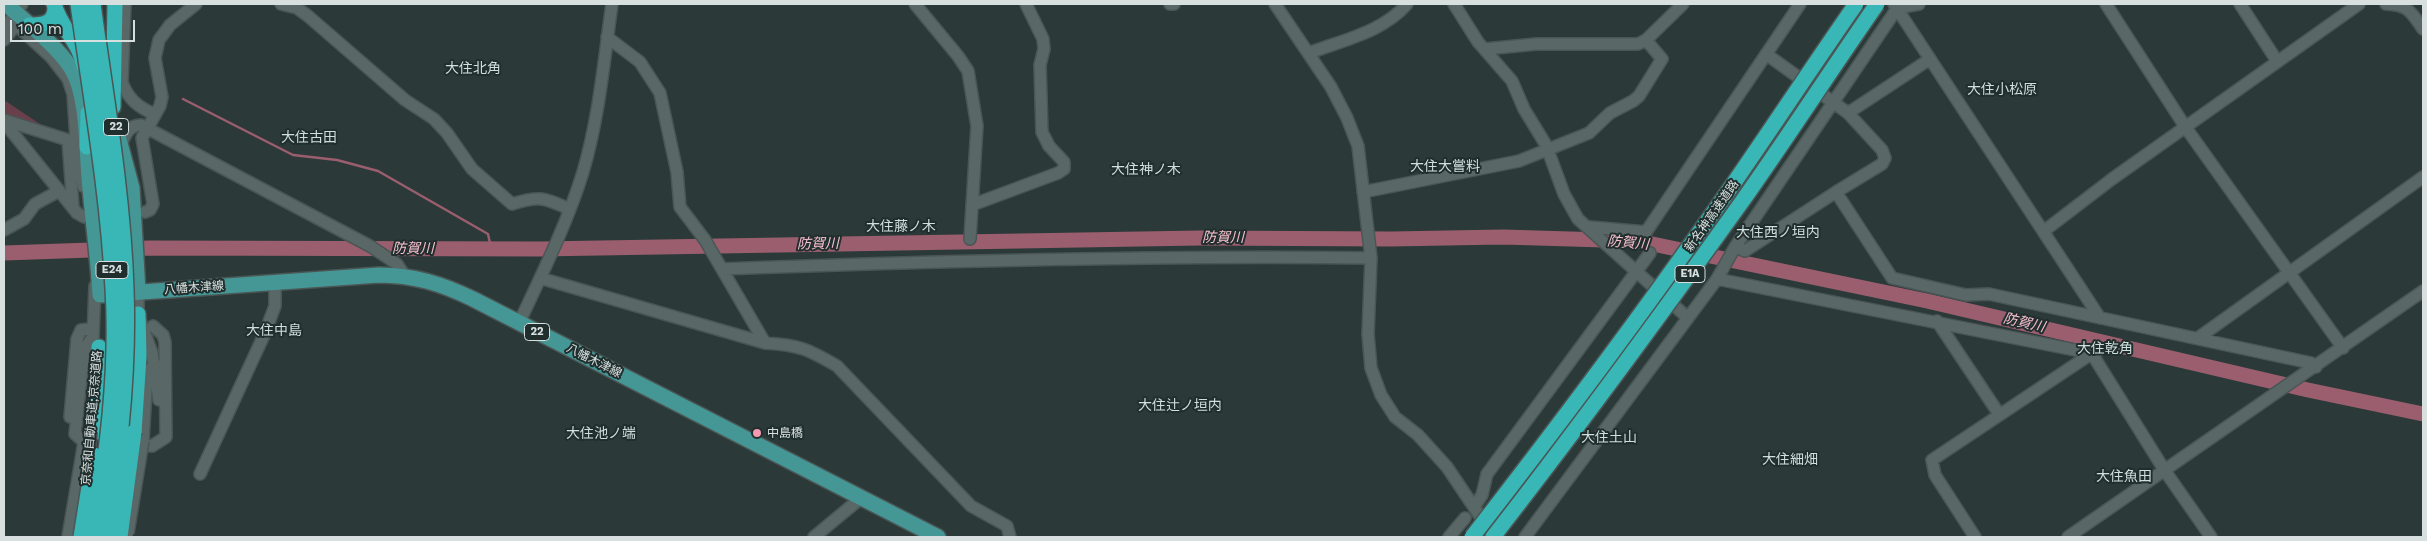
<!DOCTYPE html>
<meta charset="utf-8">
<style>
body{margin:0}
#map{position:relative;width:2427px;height:541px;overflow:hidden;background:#2b3938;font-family:"Work Sans",sans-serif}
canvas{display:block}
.frame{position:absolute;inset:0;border:5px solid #d7e0df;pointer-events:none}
.scale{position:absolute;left:10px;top:20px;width:125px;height:22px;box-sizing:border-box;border:2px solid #d7e0df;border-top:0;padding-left:6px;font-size:15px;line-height:18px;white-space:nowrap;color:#d7e0df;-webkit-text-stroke:4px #212e2e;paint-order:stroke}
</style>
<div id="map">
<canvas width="2427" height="541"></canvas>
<div class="frame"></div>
<div class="scale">100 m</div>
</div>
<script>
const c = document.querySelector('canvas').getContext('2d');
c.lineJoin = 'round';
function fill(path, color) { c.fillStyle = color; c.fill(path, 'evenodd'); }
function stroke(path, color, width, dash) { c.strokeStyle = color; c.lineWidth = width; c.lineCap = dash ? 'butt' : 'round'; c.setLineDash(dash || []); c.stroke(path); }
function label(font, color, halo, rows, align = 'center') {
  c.font = font + ' "Work Sans","Noto Sans JP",sans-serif'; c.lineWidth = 4; c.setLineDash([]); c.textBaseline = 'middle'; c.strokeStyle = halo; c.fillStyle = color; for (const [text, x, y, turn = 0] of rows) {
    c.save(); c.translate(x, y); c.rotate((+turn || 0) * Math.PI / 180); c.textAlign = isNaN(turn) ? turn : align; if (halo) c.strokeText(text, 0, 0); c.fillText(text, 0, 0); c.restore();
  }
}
const green = new Path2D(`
 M4,100L43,126L6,114L4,113Z`);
const stream = new Path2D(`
 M183,99L293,155L337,160L378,171L488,234L491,248`);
const river = new Path2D(`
 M4,253L149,248L540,249L1200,238L1391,239L1503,237L1638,241L1927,301L2308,390L2423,414`);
const minorTunnel = new Path2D(`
 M89,329L121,328`);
const minor = new Path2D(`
 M125,4L122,82C128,99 138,107 154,114
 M281,4L297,8L308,16L405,100L434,119L447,133L472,169L512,204C538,196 544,197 569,209
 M915,4L958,56L968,71L977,126L970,239
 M1170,4H1174
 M1275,4L1331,87L1347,118L1358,146L1371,258L1368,334L1371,368L1381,395L1395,417L1418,435L1447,467L1494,537
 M1454,4L1478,42L1512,81L1524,109L1546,145L1564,194L1578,219L1688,318
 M1894,4L2100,318
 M2106,4L2186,128L2343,348
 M2240,4L2277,61
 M2386,4C2409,5 2411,12 2423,29
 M1897,8L1919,4
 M11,20L51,57L68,79L73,94L76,139L83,186
 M4,29L22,4
 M607,37L640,62L660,93L677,172L680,207L705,240L765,343C799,345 808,349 837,366L971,506L1007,526L1010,537
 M4,40L14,27
 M1485,49L1536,44H1638L1646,40L1683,4
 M1309,53C1343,40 1383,32 1407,4
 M1766,54L1848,113
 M4,120L68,140L76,139
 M4,122L77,213L84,217
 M68,140L73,207
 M120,147C125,136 128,125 141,125L370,246L397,264L404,275
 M1363,192L1519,161L1589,133L1610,113L1633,101L1639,96L1662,59L1646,40
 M1836,192L1882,164L1885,158L1882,150L1848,113L1930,59
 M972,205L1058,173L1064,169V162L1049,146L1042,132L1040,65L1044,49L1043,39L1026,4
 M145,212L150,210L153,204L142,138L160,106L162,97L155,58L159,40L170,25L196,4
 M1590,227L1646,232L1800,4
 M4,230L24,219L35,204L59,191
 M2044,231L2112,179L2359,4
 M1735,247L1745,251L1836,192L1892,278L1966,295L1989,294L2311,363L2316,367
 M722,269C938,261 1155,255 1371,258
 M540,278L765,343
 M1717,279L2080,351L2088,356L2094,357
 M138,292V314L152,353L159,400
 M1937,321L1999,414
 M519,323C542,274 567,224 583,172C599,118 604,60 612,4
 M2198,338L2423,177
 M2097,352L2094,357L2165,471L2211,537
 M70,417L77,339L81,330L89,329
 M143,441L147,373L155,364
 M133,445L152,446L166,437L165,342L163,335L153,326
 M200,474L264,335L275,306V282
 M1474,507L1482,495L1487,474L1650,253
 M68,537L84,442L75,434L84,350L93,337L95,286
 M814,537L861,498
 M1449,537L1465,518
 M1525,537L1717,279L1735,247L1900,4
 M1975,537L1935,475L1932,460L2088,356
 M2068,537L2423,291`);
const major = new Path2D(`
 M6,4C26,22 57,46 71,68C88,95 86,145 89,177C92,216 98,255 100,295L379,275C414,275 442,284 473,299L938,537
 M117,132L132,188L138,292`);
const highway = new Path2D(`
 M54,4C60,27 80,43 84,66
 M29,25C44,25 55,23 55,7
 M113,107L115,4
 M87,147L88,113
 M97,432L99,347
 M134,432L139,357L138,314`);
const minorBridge = new Path2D(`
 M88,464L91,432
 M128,533L143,441`);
const highwayBridge = new Path2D(`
 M78,4C91,98 108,193 113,289C118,372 107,456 93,537
 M93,4C106,99 123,193 126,289C129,372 120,456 105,537
 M81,537L94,455
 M120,537L134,432
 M1472,537C1557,428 1640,317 1720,203C1766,137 1810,70 1856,4
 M1493,537C1578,428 1660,316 1741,203C1787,138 1831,70 1877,4`);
const markers = [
 [757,433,5,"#f19ab2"]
];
const shields = [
 [116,127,25],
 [112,270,32],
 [1690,274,30],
 [537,332,25]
];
const shieldNames = [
 ["22",116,127],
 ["E24",112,270],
 ["E1A",1690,274],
 ["22",537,332]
];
const streetNames = [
 ["新名神高速道路",1712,216,-55],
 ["八幡木津線",194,288,-4],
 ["八幡木津線",594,361,27],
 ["京奈和自動車道;京奈道路",92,418,-85]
];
const poiNames = [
 ["中島橋",767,433]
];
const neighbourhoodNames = [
 ["大住北角",473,69],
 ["大住小松原",2002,90],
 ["大住古田",309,138],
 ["大住大嘗料",1445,167],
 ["大住神ノ木",1146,170],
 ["大住藤ノ木",901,227],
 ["大住西ノ垣内",1778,233],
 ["大住中島",274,331],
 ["大住乾角",2105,349],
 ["大住辻ノ垣内",1180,406],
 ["大住池ノ端",601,434],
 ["大住土山",1609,438],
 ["大住細畑",1790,460],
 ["大住魚田",2124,477]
];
const waterNames = [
 ["防賀川",1223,238],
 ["防賀川",1628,243,5],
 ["防賀川",818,244,-1],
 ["防賀川",413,249],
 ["防賀川",2024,323,13]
];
fill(green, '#693f4b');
stroke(stream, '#9a5e6e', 2.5);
stroke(river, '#9a5e6e', 15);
stroke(minorTunnel, '#455251', 11, [11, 5.5]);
stroke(minor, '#4a5655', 14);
stroke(major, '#4a5655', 18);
stroke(highway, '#4a5655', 18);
stroke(minor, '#596867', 11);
stroke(major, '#459796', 15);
stroke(highway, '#38b7b6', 15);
stroke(minorBridge, '#4a5655', 14, []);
stroke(highwayBridge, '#4a5655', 18, []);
stroke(minorBridge, '#596867', 11);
stroke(highwayBridge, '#38b7b6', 15);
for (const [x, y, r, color] of markers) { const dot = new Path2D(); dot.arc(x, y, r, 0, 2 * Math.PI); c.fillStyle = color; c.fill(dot); stroke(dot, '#212e2e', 2); }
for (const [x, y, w] of shields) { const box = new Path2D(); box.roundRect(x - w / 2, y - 8.5, w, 17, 4); c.fillStyle = '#212e2e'; c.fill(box); stroke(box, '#d7e0df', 1); }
label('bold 11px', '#d7e0df', null, shieldNames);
label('12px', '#d7e0df', '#212e2e', streetNames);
label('12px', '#d7e0df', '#212e2e', poiNames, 'left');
label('14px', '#cedfde', '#212e2e', neighbourhoodNames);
label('italic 14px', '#f8c0ce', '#212e2e', waterNames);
</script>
